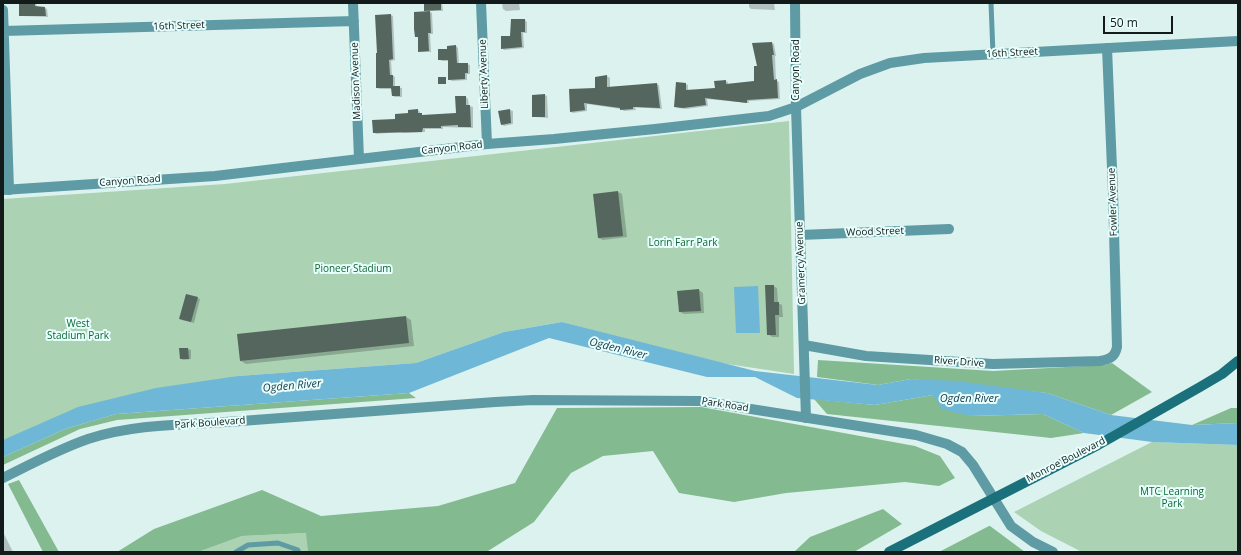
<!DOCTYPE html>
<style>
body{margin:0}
#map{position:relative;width:1241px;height:555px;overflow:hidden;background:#dcf2ef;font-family:"Open Sans",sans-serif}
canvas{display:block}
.frame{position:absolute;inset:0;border:4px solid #131b1a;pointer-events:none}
.scale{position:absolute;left:1103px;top:16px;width:70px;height:18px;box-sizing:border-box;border:2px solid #131b1a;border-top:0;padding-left:5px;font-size:12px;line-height:14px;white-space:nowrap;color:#131b1a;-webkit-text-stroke:3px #e9fffd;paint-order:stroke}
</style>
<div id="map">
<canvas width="1241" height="555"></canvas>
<div class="frame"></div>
<div class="scale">50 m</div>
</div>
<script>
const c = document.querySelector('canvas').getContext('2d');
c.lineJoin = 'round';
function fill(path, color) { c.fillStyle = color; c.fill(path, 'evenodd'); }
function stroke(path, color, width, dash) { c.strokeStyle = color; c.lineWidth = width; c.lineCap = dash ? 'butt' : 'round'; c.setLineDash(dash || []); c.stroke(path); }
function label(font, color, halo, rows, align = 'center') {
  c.font = font + ' "Open Sans",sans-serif'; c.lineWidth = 4; c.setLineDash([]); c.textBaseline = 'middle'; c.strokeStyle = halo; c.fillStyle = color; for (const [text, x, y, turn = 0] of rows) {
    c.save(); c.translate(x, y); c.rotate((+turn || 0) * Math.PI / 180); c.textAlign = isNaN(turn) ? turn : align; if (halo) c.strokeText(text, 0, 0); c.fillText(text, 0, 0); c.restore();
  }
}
const green = new Path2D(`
 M789,121L794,374L714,362L562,322L504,332L416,363L238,376L3,440V199L225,184Z
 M1152,442L1238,445V552H1082L1041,531L1014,512Z
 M307,533L308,552H198L242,536Z`);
const forest = new Path2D(`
 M818,360L993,371L1104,365L1112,363L1152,392L1111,415L1047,393L911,379L878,385L817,377Z
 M409,393L416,398L117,420L80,429L3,465V457L65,429L116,414Z
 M933,395L970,416L1043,414L1084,433L1051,438L827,414L814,399L875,405Z
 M701,407L915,446L940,456L955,478L939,486L905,482L786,493L734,502L679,493L653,451L603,456L571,473L534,522L488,551L479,552H308L306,533L242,536L198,552H117L154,529L262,490L321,516L438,506L515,483L557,408Z
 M1231,408H1238V423L1192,425Z
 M19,480L59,552H43L8,484Z
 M883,509L902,524L854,552H794L810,537Z
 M990,526L1025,552H939L989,526Z`);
const water = new Path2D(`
 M758,286L760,333H736L734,287Z
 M562,322L755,371L878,385L911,379L957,381L1047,393L1111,415L1192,425L1238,423V445L1152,442L1084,433L1043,414L970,416L942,409L933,395L875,405L797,398L755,377H707L549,338L409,393L116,414L65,429L3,457V440L78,407L156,388L238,376L416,363L504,332Z`);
const shadow = new Path2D(`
 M20,3H36L37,8H45L47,9L48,17L22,16L20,15Z
 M425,3H442L443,11H428L432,13L433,34H430L431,52H421L419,51V38L416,36L429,12L425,10Z
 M502,3H519L520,10L506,11L503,9Z
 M749,3H774L775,10L751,9L749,7Z
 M391,15L393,16L395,60L391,61L392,75L395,77V87L402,88V97H395L393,96L392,89H380L377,88Z
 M525,20L527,22V33H523L524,48L504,50L502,48Z
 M772,43L774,44L776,56H775L776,81L779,82L780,99L749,101V103L707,99L708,106L686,109L678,108L675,106L686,84L688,85V91L716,89L725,81L728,82V85L755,82L758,67Z
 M456,46L458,48L459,64H467L470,65V74H467V80L452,81L449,79V61H442L439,59L448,50Z
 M607,76L610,78V88L656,84L659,85L662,109L635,107L636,110L624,111L621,109L587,104V111L573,113L571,112L596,89V78Z
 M545,95L547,96L548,118L536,117L533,116Z
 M466,97L468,99L469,106L473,107V128L443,127V129H425V132L405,133L399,132L376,134L374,132L418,110L420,112V114L425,116L457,114Z
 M510,110L513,111V124L504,126L501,124L499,112Z
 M618,192L622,194L627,237L603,240L598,238Z
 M773,286L777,288L778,303L782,305L783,317H779V337H772L768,334Z
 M699,290L703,293L704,313L684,314L680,312L679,291Z
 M186,295L200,299L194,323L182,320Z
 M406,317L411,320L414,346L246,364L241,361Z
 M188,349L191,350V359L183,360L181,358Z
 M3,531V532L13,552H3Z`);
const building = new Path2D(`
 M19,3H35V6L45,7L46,16H19Z
 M424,3H441V10L424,11Z
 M430,11L431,33H428L429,51L418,52V37H415L414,29V12Z
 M391,14L393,59L389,60L390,75H393V86H400V96H392L391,88H376V53H377L375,15Z
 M511,19H525V32H521L522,47L501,49V36H510Z
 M772,42L774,55H772L774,80L777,79L778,98L747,100V103L705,98L706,105L683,108L674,107L676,82L686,83V90L715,88L714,81L726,80V84L754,81V66H757L752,43Z
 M456,45L457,63H468V73H465V79L448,80V60H438V49H447V46Z
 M607,75V87L657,83L660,108L633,107V109L620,110V108L584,103L585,110L570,112L569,89L595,88V77Z
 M438,77H446V84H438Z
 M545,94V117H532V95Z
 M455,96H466V105H470L471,127H458V125L441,126V128H423L422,132L373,133L372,120L395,119V114L408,113V110L418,109V113H422V115L456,113Z
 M510,109L511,123L501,125L498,111Z
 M618,191L623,236L598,238L593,194Z
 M765,285H774V302H779V315H775L776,335H767Z
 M699,289L701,311L679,312L677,291Z
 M186,294L198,297L191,322L179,319Z
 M406,316L409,343L240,361L237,334Z
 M179,348H188L189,359H180Z`);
const service = new Path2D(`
 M991,3L993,54
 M236,552L248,545L278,543L298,550V552`);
const minor = new Path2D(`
 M353,3L359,159
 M481,3L487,144
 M795,3L796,107L806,418
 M3,10L9,190
 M4,31L354,21
 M800,235L949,229
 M804,345L866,356L993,364L1100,361C1110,359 1115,357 1117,347L1113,192L1107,48`);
const tertiary = new Path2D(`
 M3,190L215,176L487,144L554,139L655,129L769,116L796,107L860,74L890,63L924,58L1238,41
 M3,478C31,464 59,449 88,439C137,423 190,425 241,421C326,415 410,408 495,402L533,400L700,401L916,435L947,444L962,452L973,465L1011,526L1033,542L1053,552`);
const secondary = new Path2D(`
 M889,552L1098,445L1200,387L1222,374L1238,361`);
const streetNames = [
 ["16th Street",179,26,-2],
 ["16th Street",1012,53,-3],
 ["Canyon Road",796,70,-90],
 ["Liberty Avenue",484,74,-92],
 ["Madison Avenue",356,81,-92],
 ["Canyon Road",452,148,-6],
 ["Canyon Road",130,181,-4],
 ["Fowler Avenue",1113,202,-92],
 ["Wood Street",875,232,-2],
 ["Gramercy Avenue",801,263,-92],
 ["River Drive",959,362,4],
 ["Park Road",725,405,9],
 ["Park Boulevard",210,423,-4],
 ["Monroe Boulevard",1066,460,-27]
];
const parkNames = [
 ["Lorin Farr Park",683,243],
 ["Pioneer Stadium",353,269],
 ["West",78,324],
 ["Stadium Park",78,336],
 ["MTC Learning",1172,492],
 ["Park",1172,504]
];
const waterNames = [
 ["Ogden River",618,349,14],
 ["Ogden River",292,386,-5],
 ["Ogden River",969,399]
];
fill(green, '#abd2b3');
fill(forest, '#83ba90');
fill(water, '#6fb7d6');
fill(shadow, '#0003');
fill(building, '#55665f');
stroke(service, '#5e9ba4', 5);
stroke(minor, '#5e9ba4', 10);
stroke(tertiary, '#5e9ba4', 10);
stroke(secondary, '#1a707b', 10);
label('10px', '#131b1a', '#e9fffd', streetNames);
label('10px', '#0e6632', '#e9fffd', parkNames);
label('italic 11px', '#153744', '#e9fffd', waterNames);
</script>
